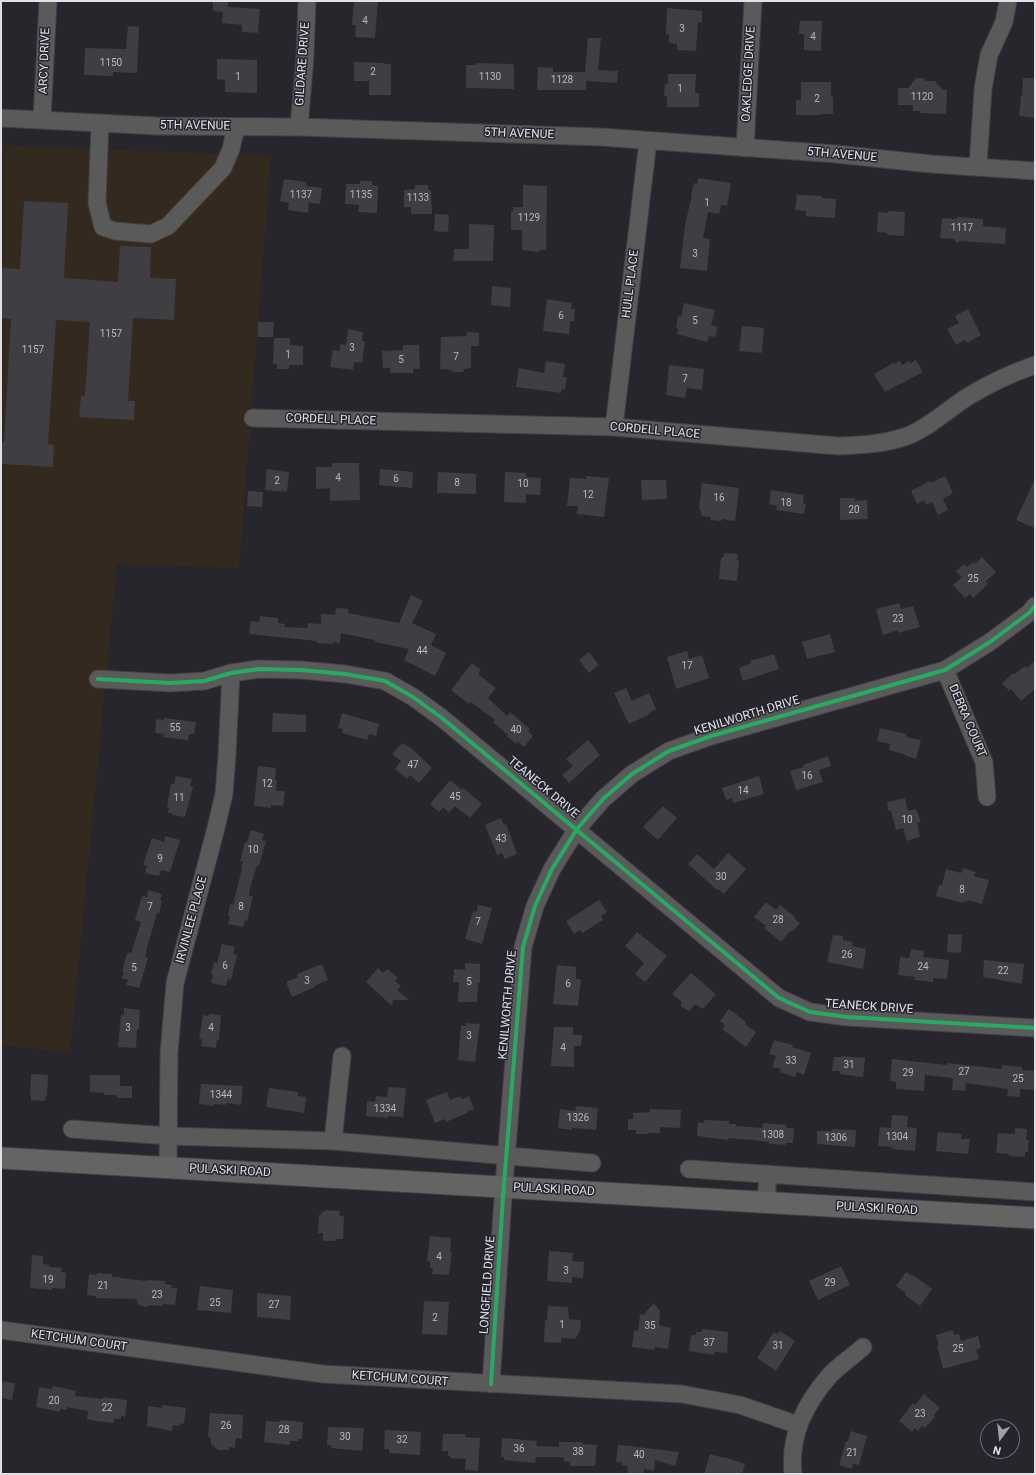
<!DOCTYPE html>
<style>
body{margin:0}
#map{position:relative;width:1036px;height:1475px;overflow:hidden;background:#26262c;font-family:Roboto,sans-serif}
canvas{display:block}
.frame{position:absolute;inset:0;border:2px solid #e0e0e7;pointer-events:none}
.north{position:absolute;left:980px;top:1419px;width:40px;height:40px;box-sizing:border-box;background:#24242e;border:1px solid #6f6f78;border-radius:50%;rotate:195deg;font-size:11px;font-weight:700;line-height:16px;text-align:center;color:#e0e0e7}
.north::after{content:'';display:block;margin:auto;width:14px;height:18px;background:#9f9fa6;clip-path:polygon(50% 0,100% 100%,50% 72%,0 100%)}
</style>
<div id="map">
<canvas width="1036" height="1475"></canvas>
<div class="frame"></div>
<div class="north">N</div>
</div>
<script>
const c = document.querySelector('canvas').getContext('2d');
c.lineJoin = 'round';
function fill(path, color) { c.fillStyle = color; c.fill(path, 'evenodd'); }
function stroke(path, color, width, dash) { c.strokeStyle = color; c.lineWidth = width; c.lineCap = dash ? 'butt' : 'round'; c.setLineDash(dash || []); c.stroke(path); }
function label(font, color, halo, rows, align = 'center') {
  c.font = font + ' Roboto,sans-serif'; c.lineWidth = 3; c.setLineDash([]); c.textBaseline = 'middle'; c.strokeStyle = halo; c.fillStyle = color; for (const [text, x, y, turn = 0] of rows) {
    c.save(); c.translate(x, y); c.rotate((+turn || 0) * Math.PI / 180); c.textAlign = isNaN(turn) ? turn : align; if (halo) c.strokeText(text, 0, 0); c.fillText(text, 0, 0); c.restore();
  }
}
const education = new Path2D(`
 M1,145L271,156L239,568L117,564L70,1053L1,1045Z`);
const building = new Path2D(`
 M213,1H228V7L260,9L258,33L242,32V25L222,23L223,12L213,11Z
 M354,1L378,2L375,38L355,37L356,25H352Z
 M667,8L702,11V23L698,22L696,51L677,50V44L669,43V35L666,34Z
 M800,21H822L821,51L804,50V34H799Z
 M128,26L139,27L137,73L113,72V76L84,75L85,48L126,49Z
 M588,38H601L598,70L618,71L617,83L586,81V90H537L538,67L553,68V72H585Z
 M217,59L257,60V93L225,92V80L217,79Z
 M354,62L385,63V64H391V95H369V81H354Z
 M476,63L513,64V67H514V89L466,88V65H476Z
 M668,74H696L695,93H699V107H667V96H664L665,84H668Z
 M916,78H923L926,81H935L943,90H947L946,114L920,113V111H913V105H898V88H908Z
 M1023,78H1035V118L1019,116L1021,96H1022Z
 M801,82H831V95L833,98V114H821L820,115H796V100H801Z
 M698,178L731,183L727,206L721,205L719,214L708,212L703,238L710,239L707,271L680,268L685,225L692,195H691L694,183L697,184Z
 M284,179L306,182V186L322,188L320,204L309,203L308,213L288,210L289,203L280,201Z
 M360,181H372V185L378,186L377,213L358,212L359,205L345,204L346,184H360Z
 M415,185H428V190H431L432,214H411V207H404V190L415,189Z
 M523,185L547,186L546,250H539V252L522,250V230H511V212H513V207H523Z
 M797,195L822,196V198L836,199L835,218L806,216V211L795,210Z
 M24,201L68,203L64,278L118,282L120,246L151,247L150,278L176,279L174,320L133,318L128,401H135L134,420L79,417L81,396H85L90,322L56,320L48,444L54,445L53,467L1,464V442H4L11,319L1,318V268L20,269Z
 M888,211L905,212L904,236L887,235V233L877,232L878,212L888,213Z
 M435,214L449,215L448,232L434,231Z
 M957,217L983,219V226L1006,228L1005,244L960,241L957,243L954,239L940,238L942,218L957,219Z
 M469,224L494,225L493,261H453L454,249H469Z
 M492,286L511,288L510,307L491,305Z
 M547,299L572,303L571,309H575L574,321H570L569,334L543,331Z
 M684,303L715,310L711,325L718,327L715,337L709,336L707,342L677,334L678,328H676L678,316L681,317Z
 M968,309L981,335L967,343L965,340L956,345L947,329L959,323L955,316Z
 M258,322H274L273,337H258Z
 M742,326L764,328L762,353L739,351Z
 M348,329L363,332L362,341H365L362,363L354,362L353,370L330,367L333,350L340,351V344L346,345Z
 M467,332L479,333V346H471V368L464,369L463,372H452V370L440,369L441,337L467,336Z
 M274,338H290V345L303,346V365H289V369H277V364H273Z
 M403,345H419L420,369H413V373H390V368H383L382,351L403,350Z
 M916,360L923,372L885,392L874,374L893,363L894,364L900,361L902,365L909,361L911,363Z
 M546,361L565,364L563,377H567L565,389H562L561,393L516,387L519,368L544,373Z
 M669,365L704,369L702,390L687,388L685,398L666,395Z
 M332,463H359L360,500L330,501V488L316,489V467H332Z
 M267,469L289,472L287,492L265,490Z
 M380,469L413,472L412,488L379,485Z
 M438,472L476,474V494L437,493Z
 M505,472L526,473V477L541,478L540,495L526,494V503L504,502Z
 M586,476L609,478L604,517L577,514L578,506H567L570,478L586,479Z
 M945,476L953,493L943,499L948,510L938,515L932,502L926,505L924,500L917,504L911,491L930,481L931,483Z
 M1035,479V528L1016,520Z
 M641,480H666L667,499L642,500Z
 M702,483L739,488L735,521L722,519L721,521L710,520L711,517L702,516L699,508Z
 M771,490L804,495L803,503L806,504L804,514L776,510L777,506L769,504Z
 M248,491L263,492L262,507L247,506Z
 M840,498H855V501L867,500L868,519L840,520Z
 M724,553L738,554L737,560H739L737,581L719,579L721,558H723Z
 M982,557L996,572L986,581L988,584L973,598L970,594L965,598L953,585L962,577L956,571L964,564L967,567L974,562L975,564Z
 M411,595L423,601L412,623L436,634L431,645L446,653L435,676L404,660L409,649L375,642V640L341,633L340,643L333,642V644L317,643V641L249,634L251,621L259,622L260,616L278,618V623L285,624L284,627L307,628L308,623L321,624V614L335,615L336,608L349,609L348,613L399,623Z
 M899,603L901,609L913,606L920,627L899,633L898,630L883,635L876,609Z
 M830,634L835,652L807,659L802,642Z
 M687,651L689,659L702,655L709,678L676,689L667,657Z
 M589,652L599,665L589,673L579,660Z
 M774,654L779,669L743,681L739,668L751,663L750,661Z
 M1035,661V689L1021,701L1011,689L1009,691L1002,683L1013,673L1015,674L1025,666L1027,668Z
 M472,663L481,670L478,674L496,688L488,698L507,716L510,712L530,729L528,731L533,736L524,747L518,742L516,744L507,736L508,735L493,722L495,720L471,702L469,704L451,690Z
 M626,688L632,701L649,693L656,709L649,713L650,714L629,724L614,693Z
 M273,713L306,715V732H272Z
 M342,713L379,724L376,736L369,734L367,740L342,733L343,729L338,728Z
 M164,718L196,722L194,734H189L188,740L163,737L164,734L155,733L156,719L164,720Z
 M880,728L906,734V737L921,740L916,759L906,756V755L889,750L890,744L877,741Z
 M588,740L600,755L569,783L562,775L573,766L566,759Z
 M402,743L411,748L432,768L419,783L410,775L407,779L395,769L401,761L392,754Z
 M828,756L831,766L819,770L823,782L796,790L790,771L804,767L803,765Z
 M258,766L276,768L275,780H277L276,791H285L283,806L271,805V808L254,806Z
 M176,776L192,779L190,786L193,787L185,817L172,815V813H168L169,808L167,807L171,784H174Z
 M759,776L764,794L733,803L732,798L726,800L722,788Z
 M450,780L462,790L463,788L482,804L470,818L455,806L449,813L443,807L439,812L430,804Z
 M905,798L908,811L916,809L921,822L917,823L920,837L907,841L903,828L896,830L891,811L888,810L887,802Z
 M663,806L677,818L658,840L643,827Z
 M501,818L504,825L506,824L517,854L505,859L502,853L497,855L485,825Z
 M251,830L264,834L262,840L266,841L259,866L257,865L250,888L249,896H253L247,921L245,920L243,927L228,924L230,916H228L230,904L233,905L242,868H241L243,861H240L245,842L247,843Z
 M165,836L180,840L170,872L161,870L159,876L145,873L147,866L143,865L152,838L164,842Z
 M728,853L746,869L724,894L718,889L717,890L688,864L697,854L714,869Z
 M963,868L976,872L974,876L989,880L982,904L967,900V902L964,901L963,903L936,896L939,885H942L946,869L961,873Z
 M148,890L162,894L160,900L162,901L159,914L157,913L146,951H147L145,957L148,958L139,988L126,985L128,980L122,978L124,972L122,971L127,954H128L129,952L131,953L133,947L141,922L135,920L142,896L147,897Z
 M599,900L607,912L601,916L603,920L582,933L580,930L574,934L566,921Z
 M766,902L776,910L780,905L795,917L794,918L800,923L792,932L790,931L781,942L764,928L766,926L754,917Z
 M478,905L492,908L482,944L465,939L473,911L477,912Z
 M637,932L667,956L645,982L635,974L644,963L625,946Z
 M948,934L962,935L961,953L947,952Z
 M833,935L843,936V940L853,942L852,946L866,949L863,969L827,962Z
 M222,944L235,947L233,954L237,955L231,980L228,979L226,986L211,983L213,975H211L214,962L217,963Z
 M911,949L924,951L923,957L949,960L947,979L933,978V982L914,980L915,977L898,975L900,957L909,958Z
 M984,960L1024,964L1022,984L983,977Z
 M465,963L480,964V983H478L477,1002H458L459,982H453L454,969L465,970Z
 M322,964L328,980L314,986L315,987L292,997L286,982L298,977L297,974Z
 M557,965L576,967V979H581L578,1006L553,1004Z
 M378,968L383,973L387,969L398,978L395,981L401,986L397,990L409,1000H393L392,1006L366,982Z
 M691,973L716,994L703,1009L695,1004L690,1011L685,1009L681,1006V1001L672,994Z
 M124,1008L140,1010L139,1029H137L136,1048L118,1047L121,1015H124Z
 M729,1009L746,1022L745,1024L756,1032L746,1047L722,1029L725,1025L720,1021Z
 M209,1014L221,1015L219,1040H217L216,1048L201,1046L202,1039H199L203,1015L209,1016Z
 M466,1023L480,1024L475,1062L458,1060L461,1026H466Z
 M554,1027H573V1035H582L581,1046H574V1067L551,1066Z
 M774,1040L793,1045L792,1047L811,1053L804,1075L797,1072L795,1077L780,1072L781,1069L772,1067L776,1056L769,1054Z
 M841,1056L865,1058L863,1077L840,1074V1071H832L834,1057H841Z
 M892,1059L947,1065V1063L1002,1069V1065L1022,1067V1070L1035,1071V1090L1020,1089V1097L1007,1096L1008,1089L966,1083L965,1091L952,1090L953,1078L925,1075L924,1091L896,1089V1082L890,1081Z
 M31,1074L48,1075L47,1096H46L45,1101L31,1100V1095H30Z
 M90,1075H120V1086H132V1098H117V1095H104L105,1093L90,1092Z
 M201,1084L243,1086L241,1105L226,1103V1105L214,1104V1106L199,1104Z
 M388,1087L406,1088L403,1117L388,1116V1118L366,1116L367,1101L375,1102L376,1096L387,1097Z
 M269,1088L298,1092V1096L306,1097L304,1113L266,1107Z
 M447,1092L450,1100L460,1096L462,1099L469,1096L474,1109L467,1112V1113L446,1122L445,1119L435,1123L426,1100Z
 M576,1106L598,1108L596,1130L572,1128V1130L558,1128L560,1109L575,1111Z
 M650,1109L681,1110L680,1128L660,1127V1133H649V1134H636V1130H628V1119H633V1113L650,1112Z
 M892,1115L908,1116L907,1127L917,1128L915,1151L892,1149V1147L878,1146L880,1127L891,1128Z
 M704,1120L729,1121V1124H736V1126L762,1128L763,1123L787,1125L786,1128H794L793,1143H786V1145L769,1144V1142L753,1140L728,1138V1140L697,1136L698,1122L704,1123Z
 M1015,1128L1027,1129L1026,1140H1029L1028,1152H1025V1157L1009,1156V1154L996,1153L998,1133L1015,1134Z
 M832,1129L856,1130L855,1147L817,1144V1131H832Z
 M938,1132L962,1134L961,1139H970L968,1154L936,1151Z
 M326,1210L340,1211L339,1216H344L343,1239H335V1241H323V1233H318L319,1215Z
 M430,1236L451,1238L450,1252H452L449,1275L432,1274L433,1268H430V1261H427Z
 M549,1251L573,1253L572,1261L584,1262L583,1278L572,1277V1283L547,1281Z
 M32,1255L43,1256V1264L50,1265L49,1267L62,1268L61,1272L66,1273L65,1289L52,1288V1290L30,1288Z
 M841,1266L850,1285L818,1300L809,1281Z
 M906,1272L912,1276L913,1275L932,1289L920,1306L905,1295L906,1293L896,1286Z
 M97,1273L112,1274V1277H119V1278L147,1281V1280L165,1281V1284L172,1285L171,1288H177L175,1305L163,1304V1306L150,1305L147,1307L140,1306L137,1302V1299L96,1298V1296L87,1295L89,1274L97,1275Z
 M200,1286L233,1290L231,1313L197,1310Z
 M257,1293L291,1296L290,1320L257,1317Z
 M424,1301L449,1302L447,1335L422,1334Z
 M654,1303L660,1311L659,1325L671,1328L668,1349L655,1347V1350L632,1347L634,1330L638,1331L640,1314L643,1315Z
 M548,1306L568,1307L569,1319L581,1320L580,1331L575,1339L561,1338V1343L544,1342L545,1320H547Z
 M702,1329L728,1332L727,1353L714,1352V1355L689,1351L691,1335H696V1332H702Z
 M953,1330L954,1335L959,1334L961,1341L978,1336L981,1348L976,1350L979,1359L943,1369L937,1345H939L936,1335Z
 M780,1331L795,1341L776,1371L757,1358L774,1332L778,1334Z
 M1,1381L15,1383L12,1400L1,1398Z
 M53,1386L76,1391L75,1396L103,1399V1397L127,1400L125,1417L121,1416V1419H114V1423L96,1421L87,1419L88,1411L67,1407V1410L60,1409V1412L36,1407L39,1387L52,1389Z
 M924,1394L940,1408L934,1415L935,1417L925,1428L922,1426L918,1431L915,1428L912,1432L899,1421L913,1403L915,1405Z
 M162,1405L186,1408L184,1424L180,1423L179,1426L173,1425L172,1431L147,1426L148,1406L162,1408Z
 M210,1413L243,1415L242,1439L236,1438L235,1448L229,1447V1450H218L211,1444V1438L208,1437Z
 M280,1420L303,1422L302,1439H298V1441H290V1445L264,1442L266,1421L280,1422Z
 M328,1427L364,1428L362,1451L331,1448V1445H327Z
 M385,1430L421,1432L420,1455L389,1453V1449H384Z
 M851,1431L867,1436L859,1465L853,1464L852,1469L839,1465L846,1441H848Z
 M443,1434H466L465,1437L480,1438L478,1471L465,1470L466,1459L450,1458V1456H448V1451H442Z
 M502,1438L537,1441L536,1446L559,1447V1442H582V1444L597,1445L595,1466H570V1462L564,1461V1458L558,1457H536L535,1463L504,1460V1457H501Z
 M618,1445L630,1446L679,1452L675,1466L655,1460L654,1471L644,1469L643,1474H627L628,1466L622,1465V1463L616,1462Z
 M710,1454L724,1458V1457L745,1464L742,1474H704Z`);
const minor = new Path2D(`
 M1,118L157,126L299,127L601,137L836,154L931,164L1035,171
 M42,120L48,1
 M100,123L97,203L103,227L115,231L151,234L168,226L223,168L231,149L236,127
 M299,127L305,57L307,1
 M745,148L753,1
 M978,166L983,89L989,55L1004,22L1008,1
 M253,418L614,427L838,446C862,445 885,444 907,436C929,428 949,408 969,396C990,383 1012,373 1035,365
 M614,427L648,141
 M945,670L984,762L987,797
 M98,679L170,683L204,681L231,673L259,669L301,670L345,674L385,681L413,697L442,718L779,998L810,1012L847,1017L1035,1028
 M72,1129L169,1136L333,1141L592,1163
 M333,1141L342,1056
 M168,1168L169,1053L175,983L216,828L224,794L227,755L231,673
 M689,1169L1035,1192
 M766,1203L768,1174
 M1,1330L323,1374L682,1394L740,1405L798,1425
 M491,1384L503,1197L523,947L535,906L552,869L577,829L603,799L632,774L669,751L711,736L945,670L990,642L1029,613L1035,606
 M793,1474C789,1435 805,1404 830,1375C840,1365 853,1356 863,1347`);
const major = new Path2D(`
 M1,1158L1035,1218`);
const cycleway = new Path2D(`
 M98,679L170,683L204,681L231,673L259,669L301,670L345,674L385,681L413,697L442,718L779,998L810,1012L847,1017L1035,1028
 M491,1384L503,1197L523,947L535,906L552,869L577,829L603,799L632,774L669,751L711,736L945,670L990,642L1029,613L1035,606`);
const numberNames = [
 ["4",365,21],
 ["3",682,29],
 ["4",813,37],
 ["1150",111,63],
 ["2",373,72],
 ["1",238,77],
 ["1130",490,77],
 ["1128",562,80],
 ["1",680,89],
 ["1120",922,97],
 ["2",817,99],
 ["1137",301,195],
 ["1135",361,195],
 ["1133",418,198],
 ["1",707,203],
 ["1129",529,218],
 ["1117",962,228],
 ["3",695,254],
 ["6",561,316],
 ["5",695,321],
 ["1157",111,334],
 ["3",352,348],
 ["1157",33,350],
 ["1",288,355],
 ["7",456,357],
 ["5",401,360],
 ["7",685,379],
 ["4",338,478],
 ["6",396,479],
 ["2",277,481],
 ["8",457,483],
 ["10",523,484],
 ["12",588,495],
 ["16",719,498],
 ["18",786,503],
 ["20",854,510],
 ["25",973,579],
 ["23",898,619],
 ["44",422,651],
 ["17",687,666],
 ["55",175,728],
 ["40",516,730],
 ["47",413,765],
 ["16",807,776],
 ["12",267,784],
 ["14",743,791],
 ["45",455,797],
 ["11",179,798],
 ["10",907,820],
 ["43",501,839],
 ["10",253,850],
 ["9",160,859],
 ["30",721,877],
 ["8",962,890],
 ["7",150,907],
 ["8",241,907],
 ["28",778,920],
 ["7",478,922],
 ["26",847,955],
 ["6",225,966],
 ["24",923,967],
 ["5",134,968],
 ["22",1003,971],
 ["3",307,981],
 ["5",469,982],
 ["6",568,984],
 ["3",128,1028],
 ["4",211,1028],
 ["3",469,1036],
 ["4",563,1048],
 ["33",791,1061],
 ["31",849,1065],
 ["27",964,1072],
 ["29",908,1073],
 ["25",1018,1079],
 ["1344",221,1095],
 ["1334",385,1109],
 ["1326",578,1118],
 ["1308",773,1135],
 ["1304",897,1137],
 ["1306",836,1138],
 ["4",439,1257],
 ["3",566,1271],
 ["19",48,1280],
 ["29",830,1283],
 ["21",103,1286],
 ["23",157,1295],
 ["25",215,1303],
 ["27",274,1305],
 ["2",435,1318],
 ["1",562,1325],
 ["35",650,1326],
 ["37",709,1343],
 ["31",778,1346],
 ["25",958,1349],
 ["20",54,1401],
 ["22",107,1408],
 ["23",920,1414],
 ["26",226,1426],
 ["28",284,1430],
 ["30",345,1437],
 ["32",402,1440],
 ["36",519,1449],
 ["38",578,1452],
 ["21",852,1453],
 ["40",639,1455]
];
const streetNames = [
 ["ARCY DRIVE",45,61,-88],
 ["GILDARE DRIVE",303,64,-86],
 ["OAKLEDGE DRIVE",749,74,-87],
 ["5TH AVENUE",195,126,1],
 ["5TH AVENUE",519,134,2],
 ["5TH AVENUE",842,155,5],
 ["HULL PLACE",631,284,-83],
 ["CORDELL PLACE",331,420,2],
 ["CORDELL PLACE",655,431,5],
 ["KENILWORTH DRIVE",747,716,-17],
 ["DEBRA COURT",967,721,67],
 ["TEANECK DRIVE",543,788,40],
 ["IRVINLEE PLACE",192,920,-75],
 ["KENILWORTH DRIVE",508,1005,-85],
 ["TEANECK DRIVE",869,1007,4],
 ["PULASKI ROAD",230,1171,3],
 ["PULASKI ROAD",554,1190,3],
 ["PULASKI ROAD",877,1209,3],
 ["LONGFIELD DRIVE",488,1285,-86],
 ["KETCHUM COURT",79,1341,8],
 ["KETCHUM COURT",400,1379,4]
];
fill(education, '#34291e');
fill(building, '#3e3e43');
stroke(minor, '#414145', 19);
stroke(major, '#414145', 23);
stroke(minor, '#5a5a5a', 17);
stroke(major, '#636464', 21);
stroke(cycleway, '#26ab63', 4);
label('10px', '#b8b8be', null, numberNames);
label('12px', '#e0e0e7', '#24242e', streetNames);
</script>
